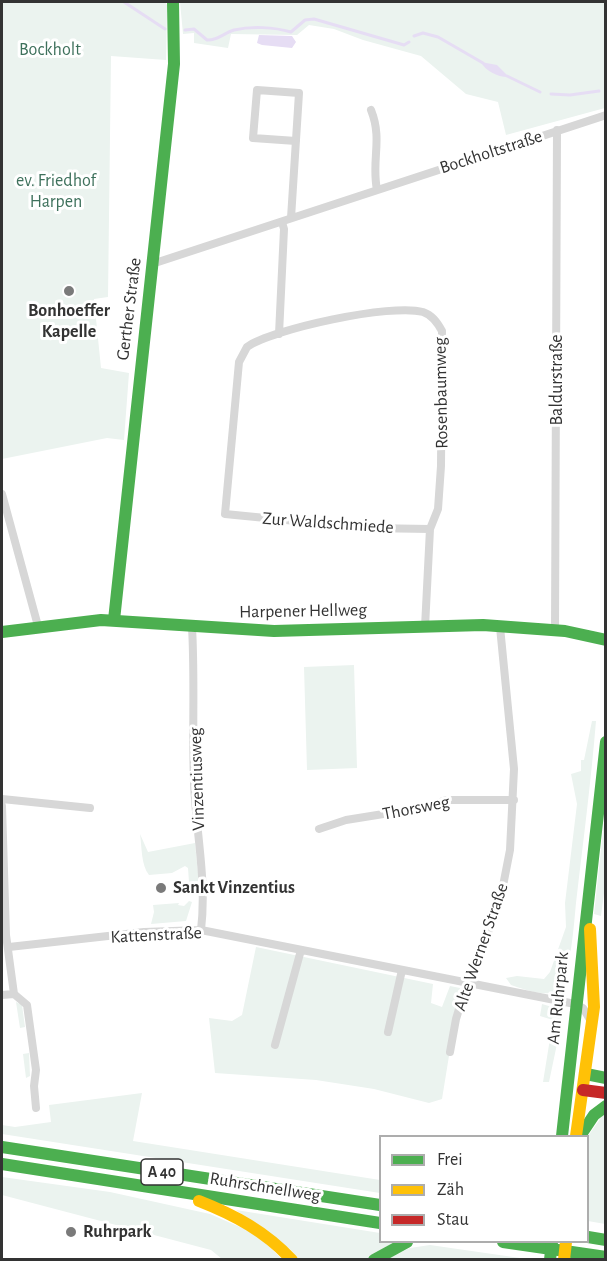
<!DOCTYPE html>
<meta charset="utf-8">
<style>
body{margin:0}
#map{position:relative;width:607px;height:1261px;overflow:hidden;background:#fff;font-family:"Alegreya Sans",sans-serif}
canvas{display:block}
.frame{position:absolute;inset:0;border:3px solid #333;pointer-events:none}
.legend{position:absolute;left:379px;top:1135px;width:210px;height:108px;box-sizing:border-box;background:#fff;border:2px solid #adadad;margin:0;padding:8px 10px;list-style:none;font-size:18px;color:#333}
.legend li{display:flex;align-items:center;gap:12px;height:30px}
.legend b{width:30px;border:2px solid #adadad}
</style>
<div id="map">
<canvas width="607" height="1261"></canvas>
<div class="frame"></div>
<ul class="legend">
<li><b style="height:8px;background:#4caf50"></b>Frei</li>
<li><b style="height:8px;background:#ffc107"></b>Zäh</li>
<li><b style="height:8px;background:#c62828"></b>Stau</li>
</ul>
</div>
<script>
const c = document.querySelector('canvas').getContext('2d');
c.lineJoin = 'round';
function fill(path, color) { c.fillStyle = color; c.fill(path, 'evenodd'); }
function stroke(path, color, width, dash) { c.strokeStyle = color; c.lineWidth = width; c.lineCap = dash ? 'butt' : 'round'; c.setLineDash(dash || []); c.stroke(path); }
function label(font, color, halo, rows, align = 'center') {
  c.font = font + ' "Alegreya Sans",sans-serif'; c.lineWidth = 6; c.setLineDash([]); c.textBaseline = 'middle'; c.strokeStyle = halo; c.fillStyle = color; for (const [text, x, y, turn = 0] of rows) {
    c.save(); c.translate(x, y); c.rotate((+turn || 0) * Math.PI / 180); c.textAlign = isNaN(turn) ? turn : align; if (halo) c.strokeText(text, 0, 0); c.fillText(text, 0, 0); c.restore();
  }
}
const green = new Path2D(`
 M2,2H166V5L168,2L170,12H167L166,60L111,56L108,297L94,299L101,368L129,373L124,440L107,438L2,459Z
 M180,2H605V108L506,135L498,102L466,94L421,56L363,40L334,29L309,25L297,35L231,34L228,48L194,43V33L183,34Z
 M354,665L357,768L307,770L304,667Z
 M592,721H596C591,782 583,843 576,903C574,923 571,973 559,988C550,1000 521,988 511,985L506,978L517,976L544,979L550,972L566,927L565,903L577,804L571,774L581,771V760H584Z
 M605,812L606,878L601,916L594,914Z
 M140,834L148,852L195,843L200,893L198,896H190L188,868L185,866L172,873L149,875C141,865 142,848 140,834Z
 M189,901L192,902L186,921L151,924L154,912L153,905L179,903L178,905L184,906Z
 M256,947L433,984L431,1003L442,1007L450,986L460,988L442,1099L429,1103L374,1089L316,1080L215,1073L209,1018L232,1021L242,1015Z
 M16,1002L22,1005L25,1027L20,1028Z
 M542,1004L552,1007L562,1020L549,1082H543L553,1020L540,1016Z
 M29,1053L30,1076L26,1078L23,1054Z
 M142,1093L133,1141L380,1180V1193L2,1134V1125L15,1127L51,1122L49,1105Z
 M605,1112V1224L588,1221V1136Z
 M2,1177L110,1192L210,1214L256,1234L282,1259H222L211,1250L2,1195Z
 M236,1210L380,1233V1242H394L367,1259H299L290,1249Z
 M430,1245L534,1260H384L410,1248Z`);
const water = new Path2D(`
 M259,35L292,36L296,42L292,48L262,45L257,43Z
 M481,62L497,65L509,77C500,78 485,71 481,62Z`);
const stream = new Path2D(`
 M124,2L165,29
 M185,30L194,29L207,40C217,41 224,33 234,30C251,26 274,27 291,32L305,20L314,19L404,45L409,42
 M414,36L423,33L438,37L483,63
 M507,76L540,92
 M551,94L570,95L599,91`);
const street = new Path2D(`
 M371,110C383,140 371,160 377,190
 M291,218L299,93L257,90L253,138L296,141
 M152,264L606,115
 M279,334L284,229L282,222
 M2,494L38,626
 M192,627C195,679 192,731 194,783C196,833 207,880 201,930
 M425,627L430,529L438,509L441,466L442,331C437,322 432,315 423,312C392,303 272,329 247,347L239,362L225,514L367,528L430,529
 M555,629L557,130
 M2,799L90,808
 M2,806L6,935L14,994L27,1005L36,1070L34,1086L36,1108
 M319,829L346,820L427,807L446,800H514
 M9,947L144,932L201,930L575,1004L583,1008L592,1023
 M2,995L14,994
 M388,1032L402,970
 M275,1045L301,950
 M450,1052L456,1019L463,996L470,983L501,896L510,850L514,769L500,627`);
const fast = new Path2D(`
 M114,620L174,64L173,2
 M2,632L101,620L274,631L483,625L565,631L606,640
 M586,1074L606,1078
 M562,1136L606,742
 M580,1136L594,1115L606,1106
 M2,1147L380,1205
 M2,1164L380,1223
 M588,1237L606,1240
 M503,1242L606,1257
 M374,1260L407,1242`);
const slow = new Path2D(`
 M576,1136L594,1007L590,929
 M199,1201C235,1215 266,1232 292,1260`);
const jam = new Path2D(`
 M583,1090L606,1093`);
const fastBridge = new Path2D(`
 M550,1260L552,1242`);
const slowBridge = new Path2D(`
 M564,1260L566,1242`);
const markers = [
 [69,291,6,"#7a7a7a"],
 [161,888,6,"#7a7a7a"],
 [71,1232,6,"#7a7a7a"]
];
const shields = [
 [162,1172,42]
];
const shieldNames = [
 ["A 40",162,1172]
];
const parkNames = [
 ["Bockholt",50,50],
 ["ev. Friedhof",56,181],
 ["Harpen",56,202]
];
const streetNames = [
 ["Bockholtstraße",491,152,-18],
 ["Gerther Straße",129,309,-83],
 ["Baldurstraße",557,380,-90],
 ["Rosenbaumweg",441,393,-91],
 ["Zur Waldschmiede",328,523,4],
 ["Harpener Hellweg",303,611,-1],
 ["Vinzentiusweg",197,779,-92],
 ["Thorsweg",416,808,-11],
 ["Kattenstraße",156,935,-3],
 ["Alte Werner Straße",481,947,-71],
 ["Am Ruhrpark",558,998,-84],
 ["Ruhrschnellweg",265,1187,9]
];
const poiNames = [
 ["Bonhoeffer",69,311,"center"],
 ["Kapelle",69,332,"center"],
 ["Sankt Vinzentius",173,888],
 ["Ruhrpark",83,1232]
];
fill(green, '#ebf3ef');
fill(water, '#e6ddf4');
stroke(stream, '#e6ddf4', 3);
stroke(street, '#d7d7d7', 8);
stroke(fast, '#4caf50', 12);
stroke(slow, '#ffc107', 12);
stroke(jam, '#c62828', 12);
stroke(fastBridge, '#4caf50', 12);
stroke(slowBridge, '#ffc107', 12);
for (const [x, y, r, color] of markers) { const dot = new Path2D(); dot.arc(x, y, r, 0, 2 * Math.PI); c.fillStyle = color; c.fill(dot); stroke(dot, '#fff', 2); }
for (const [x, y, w] of shields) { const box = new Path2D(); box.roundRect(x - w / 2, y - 13, w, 26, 4.5); c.fillStyle = '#fff'; c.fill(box); stroke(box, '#333', 1.5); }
label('bold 16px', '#333', null, shieldNames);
label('18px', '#3e715c', '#fff', parkNames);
label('18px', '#333', '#fff', streetNames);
label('bold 18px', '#333', '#fff', poiNames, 'left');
</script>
